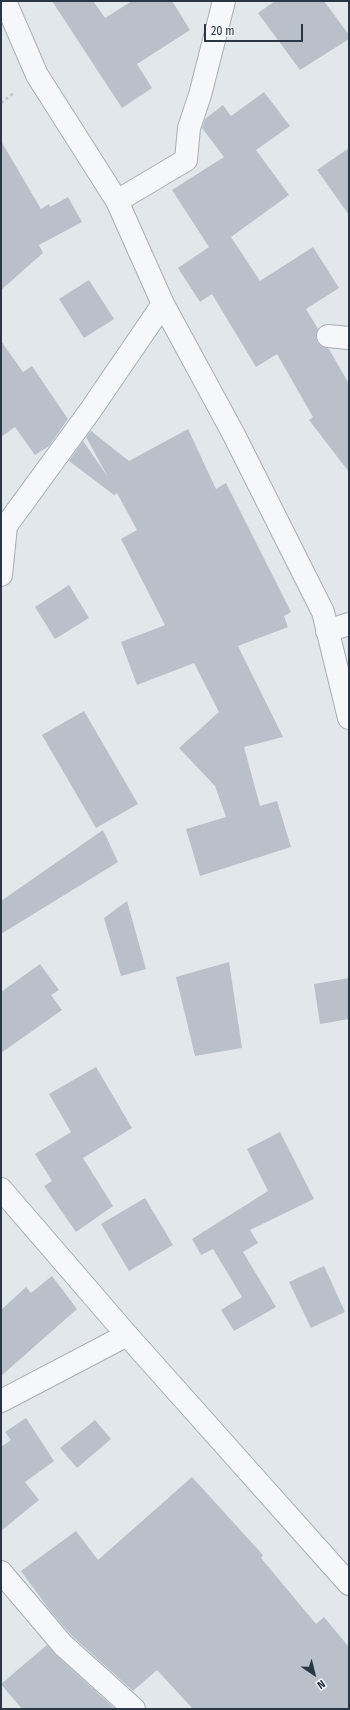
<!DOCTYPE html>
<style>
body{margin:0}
#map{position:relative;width:350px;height:1710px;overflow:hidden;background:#e2e7ec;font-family:"Fira Sans Condensed",sans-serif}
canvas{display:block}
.frame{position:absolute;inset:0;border:2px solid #283646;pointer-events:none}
.north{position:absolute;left:294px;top:1654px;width:40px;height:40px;-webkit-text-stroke:3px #f3f6f9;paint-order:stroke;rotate:145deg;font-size:11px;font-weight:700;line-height:16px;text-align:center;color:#283646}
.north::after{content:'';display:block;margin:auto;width:14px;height:18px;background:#283646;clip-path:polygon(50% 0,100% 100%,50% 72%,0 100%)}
.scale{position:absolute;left:204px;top:24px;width:99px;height:18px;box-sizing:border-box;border:2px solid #283646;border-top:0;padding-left:5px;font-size:12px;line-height:14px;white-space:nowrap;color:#283646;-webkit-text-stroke:3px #f3f6f9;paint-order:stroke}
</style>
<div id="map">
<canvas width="350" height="1710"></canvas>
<div class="frame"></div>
<div class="north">N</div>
<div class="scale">20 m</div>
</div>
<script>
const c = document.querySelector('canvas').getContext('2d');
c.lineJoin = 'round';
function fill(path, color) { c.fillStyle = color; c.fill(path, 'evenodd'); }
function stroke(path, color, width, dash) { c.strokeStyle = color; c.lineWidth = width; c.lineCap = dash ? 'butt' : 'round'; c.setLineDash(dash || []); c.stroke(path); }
const building = new Path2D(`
 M52,1H93L105,18L132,1H172L190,30L137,64L152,88L122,108Z
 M275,1H324L349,35V39L300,70L258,13Z
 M264,92L290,126L256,150L289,195L231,237L260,281L313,247L339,288L306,309L318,329L316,335L317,342L321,346L329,349L349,384V472L309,420L313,417L277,354L256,367L212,294L200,302L178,268L209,247L172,190L224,157L202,128L205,119L223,105L231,116Z
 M1,141L41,209L49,204L50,207L68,197L82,222L39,245L43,253L1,290Z
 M349,148V215L317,170Z
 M89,280L114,319L84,338L59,299Z
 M1,341L23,372L32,366L68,419L49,446L35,455L15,427L1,437Z
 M188,429L216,489L226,483L291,612L284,616L288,627L238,646L283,737L244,747L260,806L277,801L291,847L200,876L186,829L226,817L215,786L179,748L219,712L194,663L137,685L121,642L165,625L121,539L137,530L117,493L114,495L69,461L83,441L108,477L86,437L91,431L129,461Z
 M69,585L89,618L55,639L35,607Z
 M84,711L138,804L96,828L42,735Z
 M103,830L118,862L1,934V901Z
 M127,901L146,969L121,976L104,918Z
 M229,962L242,1048L195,1056L176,977Z
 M40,964L59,990L51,995L62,1010L1,1053V992Z
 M349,978V1019L320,1024L314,984Z
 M96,1067L132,1128L83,1158L113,1206L76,1232L44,1186L52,1181L35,1154L71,1132L49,1094Z
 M280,1132L314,1199L250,1230L258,1243L243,1252L276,1307L234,1331L221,1310L242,1297L213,1249L201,1255L192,1239L268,1191L247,1149Z
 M145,1198L173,1245L129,1271L101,1224Z
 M324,1266L345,1312L311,1328L289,1282Z
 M52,1276L77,1309L1,1376V1310L26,1287L31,1293Z
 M26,1418L54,1461L25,1482L39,1500L1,1531V1447L11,1440L5,1432Z
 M95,1420L111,1439L77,1468L60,1448Z
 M192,1477L263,1555L261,1558L316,1624L324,1617L349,1647V1709H193L157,1670L133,1691L72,1636L51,1612L21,1571L76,1531L98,1560Z
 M47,1645L55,1654L114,1708L22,1709L1,1684Z`);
const path = new Path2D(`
 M1,103L15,92`);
const street = new Path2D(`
 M5,1L37,75L117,201L163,304L233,433L323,612L349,718
 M117,201L186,160L189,128L200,95L224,1
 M328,336L349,338
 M1,575L6,526L90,411L163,304
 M327,631L349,624
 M1,1189L127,1335L349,1584
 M1,1401L127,1335
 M1,1572L63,1645L134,1709`);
fill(building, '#b9c0ca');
stroke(street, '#a6aeb7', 24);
stroke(path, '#c0c5cb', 2.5, [3, 3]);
stroke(street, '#f6f7fa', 22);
</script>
